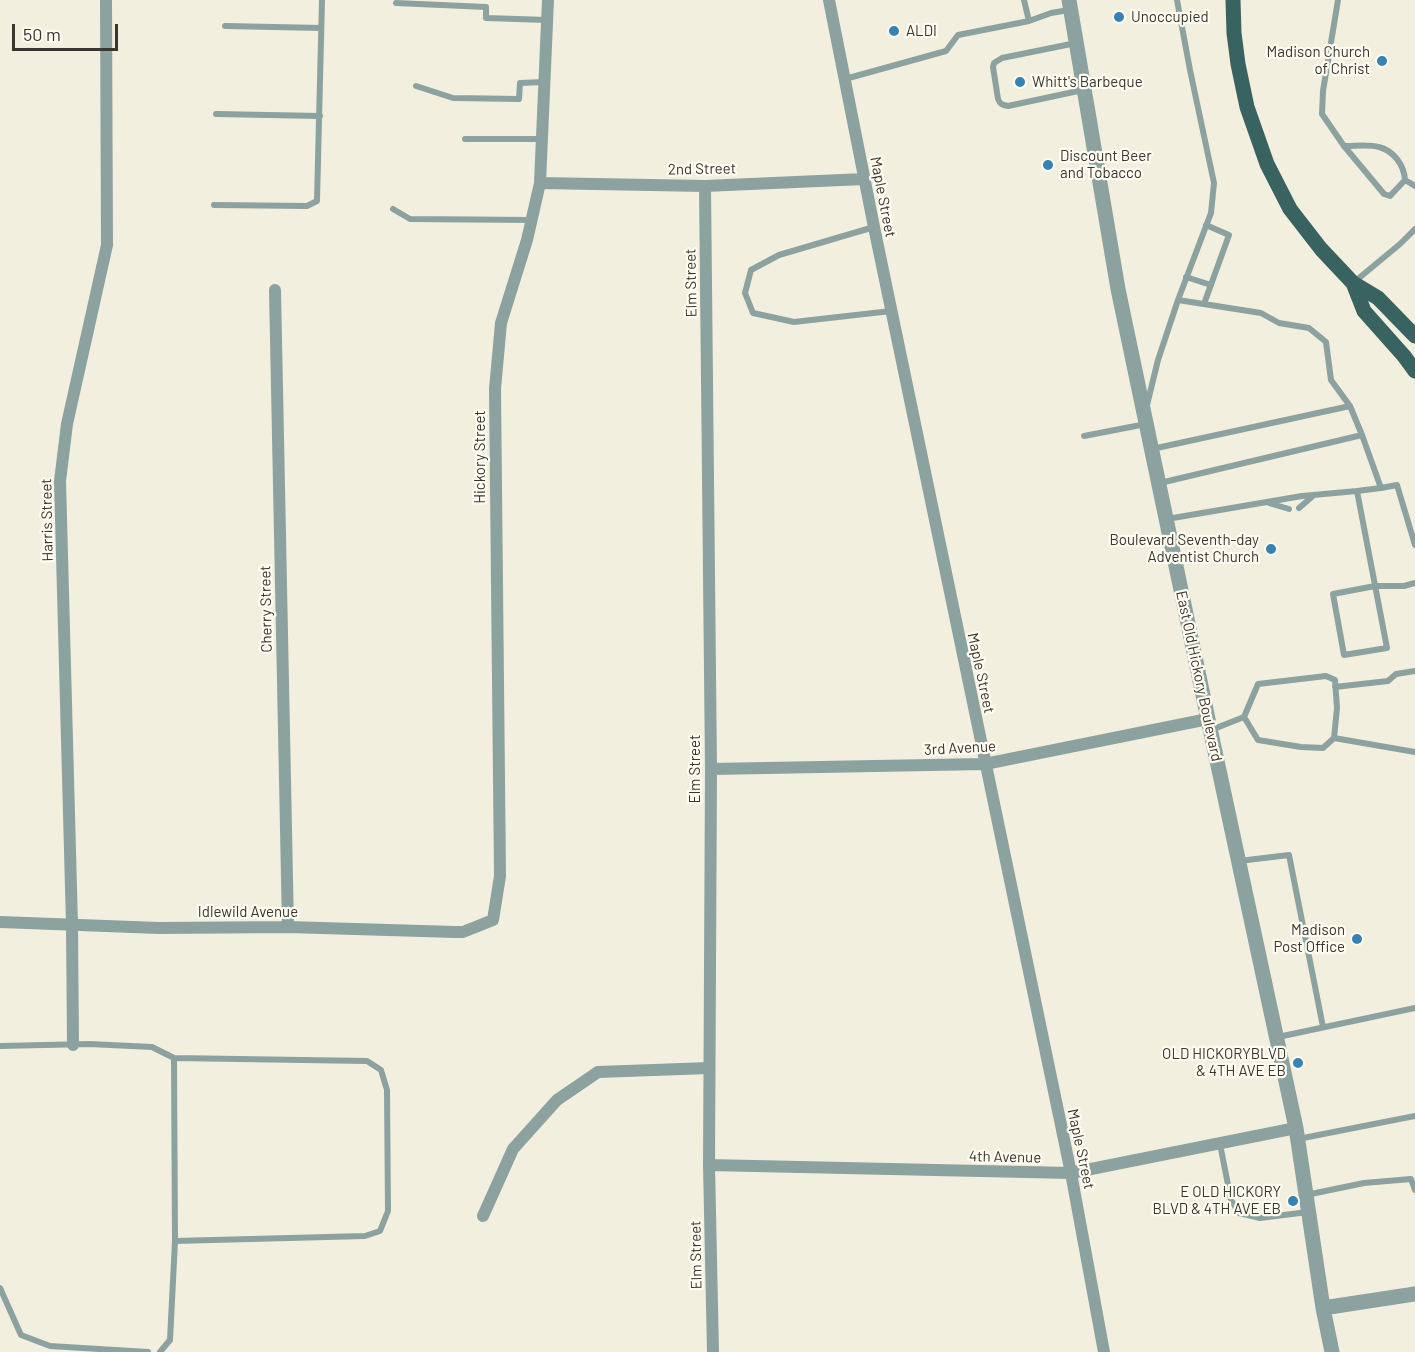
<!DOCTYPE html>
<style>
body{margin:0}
#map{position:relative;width:1415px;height:1352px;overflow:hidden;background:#f3efde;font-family:Barlow,sans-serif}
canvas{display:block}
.scale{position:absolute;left:12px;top:24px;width:106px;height:27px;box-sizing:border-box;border:3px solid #38362f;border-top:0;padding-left:8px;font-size:18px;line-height:21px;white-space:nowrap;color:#38362f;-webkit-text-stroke:4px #fffcf2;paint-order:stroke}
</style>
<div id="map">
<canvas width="1415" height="1352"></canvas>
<div class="scale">50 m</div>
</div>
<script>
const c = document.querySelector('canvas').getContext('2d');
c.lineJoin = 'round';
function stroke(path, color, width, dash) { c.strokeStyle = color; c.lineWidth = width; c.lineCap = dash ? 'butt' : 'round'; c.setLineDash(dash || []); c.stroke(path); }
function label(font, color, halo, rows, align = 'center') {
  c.font = font + ' Barlow,sans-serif'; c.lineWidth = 4.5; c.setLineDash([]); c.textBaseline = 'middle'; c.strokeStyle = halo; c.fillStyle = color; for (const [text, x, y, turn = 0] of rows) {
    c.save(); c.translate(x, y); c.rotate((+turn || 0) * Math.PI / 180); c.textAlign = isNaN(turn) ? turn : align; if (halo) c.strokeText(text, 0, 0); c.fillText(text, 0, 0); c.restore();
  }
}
const service = new Path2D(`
 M1024,0L1029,21
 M1338,0L1323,91L1322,114L1344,146L1384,194L1390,196L1405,180L1415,186
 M396,3L486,7V18L547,20
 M225,26L321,28
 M1076,43L1002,58L994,63L993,67L998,99C1000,104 1002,105 1008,106L1083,90
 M845,79L946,51L958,35L1029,21L1051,13L1069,10
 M416,86L453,98L519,99L520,83L544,82
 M216,114L320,116
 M465,139H542
 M1344,146C1355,146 1369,144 1379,147C1394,151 1404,165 1405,180
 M214,205L307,206L317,201L322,0
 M393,209L410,219L531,220
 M874,227L779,255L751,270L745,293L753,313L794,322L891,311
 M1186,277L1211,285
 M1353,283L1400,244L1415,229
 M1178,300L1261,313L1279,323L1309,328L1326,342L1331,380L1350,406
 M1204,304L1229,235L1206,225
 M1147,405L1158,360L1178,300L1211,213L1214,183L1190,70L1177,0
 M1084,436L1146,424
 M1152,449L1350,406L1362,435L1160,483
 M1381,488L1397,485L1415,545
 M1357,491L1387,648L1344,655L1333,594L1375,586H1404L1415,583
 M1269,503L1289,509
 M1299,508L1314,495
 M1167,519L1302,496L1357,491L1381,488L1362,435
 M1335,687L1388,681L1396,674L1415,671
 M1211,730L1244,717L1258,684L1326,676L1335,680L1337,708L1334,738L1323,748L1301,747L1258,740L1244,717
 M1334,738L1415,752
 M1239,861L1289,855L1323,1027
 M1278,1037L1415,1008
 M0,1046L89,1044L152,1047L174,1058L367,1061L381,1070L387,1090L388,1211L380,1231L365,1236L175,1241
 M1298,1139L1415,1116
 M1220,1144L1231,1200L1239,1213L1260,1218L1308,1212
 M1306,1195L1364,1183L1411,1179L1415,1190
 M0,1288L21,1335L50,1346L148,1352
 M160,1352L170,1340L175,1241L174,1058`);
const minor = new Path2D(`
 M829,0L874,227L1071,1173L1104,1352
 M540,183L705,186L864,179
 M705,186L711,769L709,1165L713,1352
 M275,290L288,927
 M711,769L985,764L1208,719
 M0,922L159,928L288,927L455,932H463L493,920L500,876L495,389L501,323L527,240L540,183L548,0
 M73,1045L72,925L60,481L67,424L107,245L106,0
 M709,1165L1071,1173L1296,1128
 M483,1216L513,1149L557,1100L598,1072L709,1068`);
const tertiary = new Path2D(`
 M1069,0L1118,289L1208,719L1296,1128L1323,1308L1332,1352
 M1323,1308L1415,1294`);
const primary = new Path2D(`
 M1233,0L1234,33L1238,64L1247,107L1267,164L1290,209L1321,249L1353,283L1378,298L1415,336
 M1353,283L1364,311L1404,356L1415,371`);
const markers = [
 [1119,17,6,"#3582b5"],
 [894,31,6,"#3582b5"],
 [1382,61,6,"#3582b5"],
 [1020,82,6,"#3582b5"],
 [1048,165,6,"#3582b5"],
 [1271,549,6,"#3582b5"],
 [1357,939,6,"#3582b5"],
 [1298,1063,6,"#3582b5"],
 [1293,1201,6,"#3582b5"]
];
const poiNames = [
 ["Unoccupied",1131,17,"left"],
 ["ALDI",906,31,"left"],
 ["Madison Church",1370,52],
 ["of Christ",1370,69],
 ["Whitt's Barbeque",1032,82,"left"],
 ["Discount Beer",1060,156,"left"],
 ["and Tobacco",1060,173,"left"],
 ["Boulevard Seventh-day",1259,540],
 ["Adventist Church",1259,557],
 ["Madison",1345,930],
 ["Post Office",1345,947],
 ["OLD HICKORYBLVD",1286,1054],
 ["& 4TH AVE EB",1286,1071],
 ["E OLD HICKORY",1281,1192],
 ["BLVD & 4TH AVE EB",1281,1209]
];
const streetNames = [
 ["2nd Street",702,169,-1],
 ["Maple Street",883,197,79],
 ["Elm Street",691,283,-91],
 ["Hickory Street",480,457,-90],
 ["Harris Street",47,520,-91],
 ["Cherry Street",266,609,-91],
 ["Maple Street",981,673,78],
 ["East Old Hickory Boulevard",1199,676,78],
 ["3rd Avenue",960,748,-3],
 ["Elm Street",695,769,-90],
 ["Idlewild Avenue",248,912],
 ["Maple Street",1081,1149,78],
 ["4th Avenue",1005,1157,1],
 ["Elm Street",696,1255,-91]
];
stroke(service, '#8ba2a1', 6);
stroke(minor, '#8ba2a1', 12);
stroke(tertiary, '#8ba2a1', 15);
stroke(primary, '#386361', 15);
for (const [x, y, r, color] of markers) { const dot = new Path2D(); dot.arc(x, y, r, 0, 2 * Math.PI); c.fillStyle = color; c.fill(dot); stroke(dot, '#fffcf2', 2); }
label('15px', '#38362f', '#fffcf2', poiNames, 'right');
label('15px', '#38362f', '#fffcf2', streetNames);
</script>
